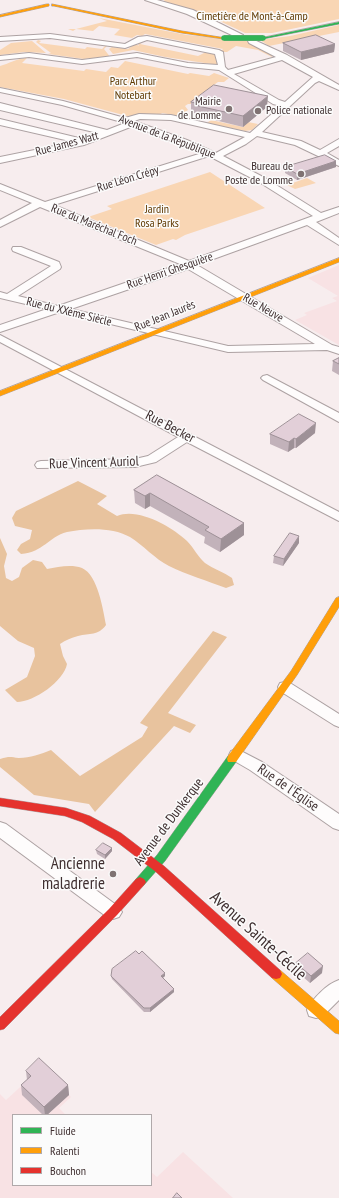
<!DOCTYPE html>
<meta charset="utf-8">
<style>
body{margin:0}
#map{position:relative;width:339px;height:1198px;overflow:hidden;background:#f7edee;font-family:"PT Sans Narrow",sans-serif}
canvas{display:block}
.legend{position:absolute;left:12px;top:1114px;width:140px;height:72px;box-sizing:border-box;background:#fbfbfb;border:1px solid #b0a9aa;margin:0;padding:5px 7px;list-style:none;font-size:12px;color:#3f2f30}
.legend li{display:flex;align-items:center;gap:8px;height:20px}
.legend b{width:20px;border:1px solid #b0a9aa}
</style>
<div id="map">
<canvas width="339" height="1198"></canvas>
<ul class="legend">
<li><b style="height:5px;background:#30b455"></b>Fluide</li>
<li><b style="height:5px;background:#ff9f0a"></b>Ralenti</li>
<li><b style="height:5px;background:#e5322d"></b>Bouchon</li>
</ul>
</div>
<script>
const c = document.querySelector('canvas').getContext('2d');
c.lineJoin = 'round';
function fill(path, color) { c.fillStyle = color; c.fill(path, 'evenodd'); }
function stroke(path, color, width, dash) { c.strokeStyle = color; c.lineWidth = width; c.lineCap = dash ? 'butt' : 'round'; c.setLineDash(dash || []); c.stroke(path); }
function label(font, color, halo, rows, align = 'center') {
  c.font = font + ' "PT Sans Narrow",sans-serif'; c.lineWidth = 3; c.setLineDash([]); c.textBaseline = 'middle'; c.strokeStyle = halo; c.fillStyle = color; for (const [text, x, y, turn = 0] of rows) {
    c.save(); c.translate(x, y); c.rotate((+turn || 0) * Math.PI / 180); c.textAlign = isNaN(turn) ? turn : align; if (halo) c.strokeText(text, 0, 0); c.fillText(text, 0, 0); c.restore();
  }
}
const built = new Path2D(`
 M339,265V345L295,320L307,315L304,313L337,301L332,298L338,296L308,278Z
 M41,1068L71,1097L59,1108L66,1115H13V1185H151V1172L157,1177L183,1152L233,1198H0V1094L6,1100Z`);
const green = new Path2D(`
 M164,0H339V19L272,33H245L211,17L165,2Z
 M99,18L187,35L245,40L272,55V57L258,50L236,46L227,52H223L221,51L223,49L145,34L142,36L137,35L132,38L114,35L120,29L99,26L93,31L76,29L73,31L68,29H76L107,21Z
 M339,25V32L269,46L260,40L290,36Z
 M38,40L41,41L39,43L85,49L87,47L102,49L105,46L97,45L98,44L108,45L104,49L111,58L106,59L104,57L84,59L48,54L51,53L36,42Z
 M32,41L46,53L24,52L0,55V50L11,43Z
 M139,41L136,44L139,46L138,44L145,41L140,44L198,56L206,52L215,54L218,65L165,57L133,50L113,54L109,49L112,47L128,49Z
 M27,58L22,63L84,71L86,69L106,72L111,67L118,68L125,61L188,74L190,73L209,76L214,73L229,78L224,82H218L193,100V104H188L185,106L188,110L180,116L162,113L160,115L127,116L64,99L0,87V66C8,64 18,58 27,58Z
 M211,120L243,127L248,122L258,124L252,130L245,131L207,123Z
 M210,172L265,208L185,235L176,240L173,239L156,245L88,217L112,209L107,206Z
 M307,178L316,183L295,189L287,185Z`);
const forest = new Path2D(`
 M78,481L107,496L97,504L117,516C138,507 172,527 187,541C194,548 198,557 205,563C213,569 224,572 232,578L234,585L226,588C208,581 187,575 169,566C155,559 143,545 130,537C113,527 86,528 67,532C48,537 44,552 21,554L17,550L21,544L30,539L32,530L15,526L12,518L16,511Z
 M0,538L7,554L4,566L6,578L12,581L19,577L22,568L33,560L42,562L47,569C58,567 71,564 82,568C98,575 103,610 106,625C98,636 90,633 78,636C71,638 66,640 60,644L63,656L67,664C64,681 34,702 17,702L5,690L27,677L35,656L34,648L18,641L0,626Z
 M213,631L227,637L168,713L196,725L190,733L174,726L95,812L89,804L34,795L0,767V759C10,756 10,757 19,758C30,758 41,754 51,750L80,776L142,737L148,727L140,723Z`);
const street = new Path2D(`
 M145,0H157L193,10L243,35L242,37H236L187,14Z
 M50,34L125,44L138,37L147,36L219,50L223,52L225,67L228,70L276,57L249,43L248,41L252,39L287,55L339,85V90L319,81L315,83L262,132L301,141L320,150L339,139V146L327,153L339,160V166L295,145L257,136L246,144L223,156L265,178L321,213L339,207V213L316,222L339,238V245L307,225L197,265L332,345L339,347V354L327,350L228,352L60,312L0,332V325L47,309L0,298V292L7,294L51,266L13,251L12,249L13,247H21L59,262L61,267L60,269L18,296L58,306L180,264L40,207L0,227V220L32,203L0,190V184L45,202L202,153L133,126L84,145L0,163V157L74,142L0,125V119L83,139L98,133L0,110V103L107,130L125,123L62,105L0,92V88L63,101L125,118L139,114L171,115L250,133L281,106L273,104L219,70L188,67L137,57L82,64L29,57L0,60V56L29,53L82,60L137,53L188,63L218,65L215,54L147,40L125,48L50,38L0,41V37ZM282,60L313,77L285,102L279,100L234,74ZM140,119L171,120L245,137L216,153L187,140L134,121ZM209,156L259,182L313,216L189,261L54,205ZM188,269L315,344L228,346L71,309Z
 M0,335L339,512V521L187,442L156,462L135,467L37,468L35,465L37,462L41,461L135,459L148,456L178,437L0,342Z
 M267,375L339,413V422L263,380L261,378L263,376Z
 M285,682L290,683L339,714V727L334,725L280,691L278,687L280,683Z
 M237,749L262,762L339,814V830L333,828L250,770L231,759L229,755L231,751Z
 M0,822L6,824L119,907L122,912L119,917L113,919L107,917L0,838Z
 M339,980V1000L323,1016L316,1018L309,1016L307,1010C312,999 327,984 339,980Z`);
const fast = new Path2D(`
 M339,22V24L263,39L261,38Z
 M232,755L236,756L237,759L236,762L165,861L144,885L140,887L136,885L134,882L136,879L157,855L228,756Z`);
const slow = new Path2D(`
 M47,4H49V6L0,17V15Z
 M52,4L182,31L226,38L224,39L182,33L54,6H52Z
 M339,258V262L0,396V391Z
 M339,597V607L297,675L236,762H228L227,759L228,756L291,671L336,598Z
 M276,969L280,970L339,1021V1034L335,1033L272,978L270,974L272,970Z`);
const jam = new Path2D(`
 M0,798L66,808L90,816L121,833L164,866L280,970L282,974L280,978L276,979L272,978L156,872L113,839L82,822L65,816L0,806Z
 M140,877L144,879L146,882L144,885L117,915L4,1029L0,1030V1017L109,909L136,879Z`);
const fastBridge = new Path2D(`
 M224,38H263`);
const wall = new Path2D(`
 M283,43L335,44L334,52L301,60L283,51Z
 M191,102L267,107L243,127L198,116V114L191,112Z
 M336,161V167L297,180L285,173V167Z
 M339,358V375L332,371L333,361Z
 M315,433L296,448H294L288,452L270,444V434Z
 M157,475L244,523V535L220,552L204,543L205,537L150,506L145,509L135,503L134,490Z
 M299,543L283,566L273,563L274,556Z
 M112,848V851L105,859L97,854L96,850Z
 M296,963L322,973L310,983L295,970Z
 M111,976H165L163,978L174,992L150,1012H144L112,979Z
 M26,1071L68,1085L69,1095L47,1115H43L22,1095L21,1085L27,1080Z`);
const shadedWall = new Path2D(`
 M335,44L334,52L301,60V52Z
 M268,96L267,107L243,127V116Z
 M336,161V167L297,180V174Z
 M316,423L315,433L296,448V439Z
 M294,438V448L288,452L289,442Z
 M150,493V506L145,509V496Z
 M244,523V535L220,552L221,539Z
 M299,536V543L283,566L284,559Z
 M112,848V851L105,859V855Z
 M323,966L322,973L310,983L311,976Z
 M165,973V976L161,979V976Z
 M174,989V992L150,1012V1008Z
 M68,1085L69,1095L47,1115H45L44,1107Z`);
const building = new Path2D(`
 M316,35L335,44L301,52L283,43Z
 M214,85L268,96L243,116L198,106L200,104L191,102Z
 M325,155L336,161L297,174L285,167Z
 M339,358V364L333,361Z
 M299,414L316,423L296,439L294,438L289,442L270,434Z
 M157,475L244,523L221,539L205,530L209,527L150,493L145,496L134,490Z
 M290,533L299,536L284,559L274,556Z
 M103,843L112,848L105,855L96,850Z
 M136,951L139,954L142,951L165,973L161,976L174,989L150,1008H144L111,976L112,969Z
 M308,953L323,966L311,976L296,963Z
 M39,1058L68,1085L44,1107L21,1085L31,1076L26,1071Z
 M177,1193L182,1198H173Z`);
const markers = [
 [229,109,4,"#7f7272"],
 [258,111,4,"#7f7272"],
 [301,174,4,"#7f7272"],
 [113,874,4,"#7f7272"]
];
const farParknames = [
 ["Cimetière de Mont-à-Camp",252,17],
 ["Parc Arthur",133,82],
 ["Notebart",133,96],
 ["Jardin",157,210],
 ["Rosa Parks",157,224]
];
const farPoinames = [
 ["Mairie",221,102],
 ["de Lomme",221,116],
 ["Police nationale",266,111,"left"],
 ["Bureau de",293,167],
 ["Poste de Lomme",293,181]
];
const farStreetnames = [
 ["Avenue de la République",167,137,21],
 ["Rue James Watt",67,144,-15],
 ["Rue Léon Crépy",128,179,-17],
 ["Rue du Maréchal Foch",94,225,22],
 ["Rue Henri Ghesquière",170,271,-19],
 ["Rue Neuve",263,308,30],
 ["Rue du XXème Siècle",69,312,14],
 ["Rue Jean Jaurès",165,316,-22]
];
const streetNames = [
 ["Rue Becker",170,427,28],
 ["Rue Vincent Auriol",94,463,-2],
 ["Rue de l'Église",288,788,35],
 ["Avenue de Dunkerque",169,822,-53]
];
const nearPoinames = [
 ["Ancienne",105,864],
 ["maladrerie",105,884]
];
const nearStreetnames = [
 ["Avenue Sainte-Cécile",258,936,42]
];
fill(built, '#f8e2e4');
fill(green, '#f9d6b4');
fill(forest, '#e8c39e');
stroke(street, '#ada2a3', 2);
stroke(fast, '#ada2a3', 1);
stroke(slow, '#ada2a3', 1);
stroke(jam, '#ada2a3', 1);
fill(street, '#fefcfc');
fill(fast, '#30b455');
fill(slow, '#ff9f0a');
fill(jam, '#e5322d');
stroke(fastBridge, '#ada2a3', 6, []);
stroke(fastBridge, '#30b455', 5.5);
fill(wall, '#c2b2ba');
fill(shadedWall, '#9e9197');
fill(building, '#e2cfd8');
stroke(building, '#9e9197', 1);
for (const [x, y, r, color] of markers) { const dot = new Path2D(); dot.arc(x, y, r, 0, 2 * Math.PI); c.fillStyle = color; c.fill(dot); stroke(dot, '#fbfbfb', 1.5); }
label('12px', '#5f3900', '#fbfbfb', farParknames);
label('12px', '#3f2f30', '#fbfbfb', farPoinames, 'right');
label('12px', '#3f2f30', '#fbfbfb', farStreetnames);
label('14px', '#3f2f30', '#fbfbfb', streetNames);
label('17px', '#3f2f30', '#fbfbfb', nearPoinames, 'right');
label('17px', '#3f2f30', '#fbfbfb', nearStreetnames);
</script>
